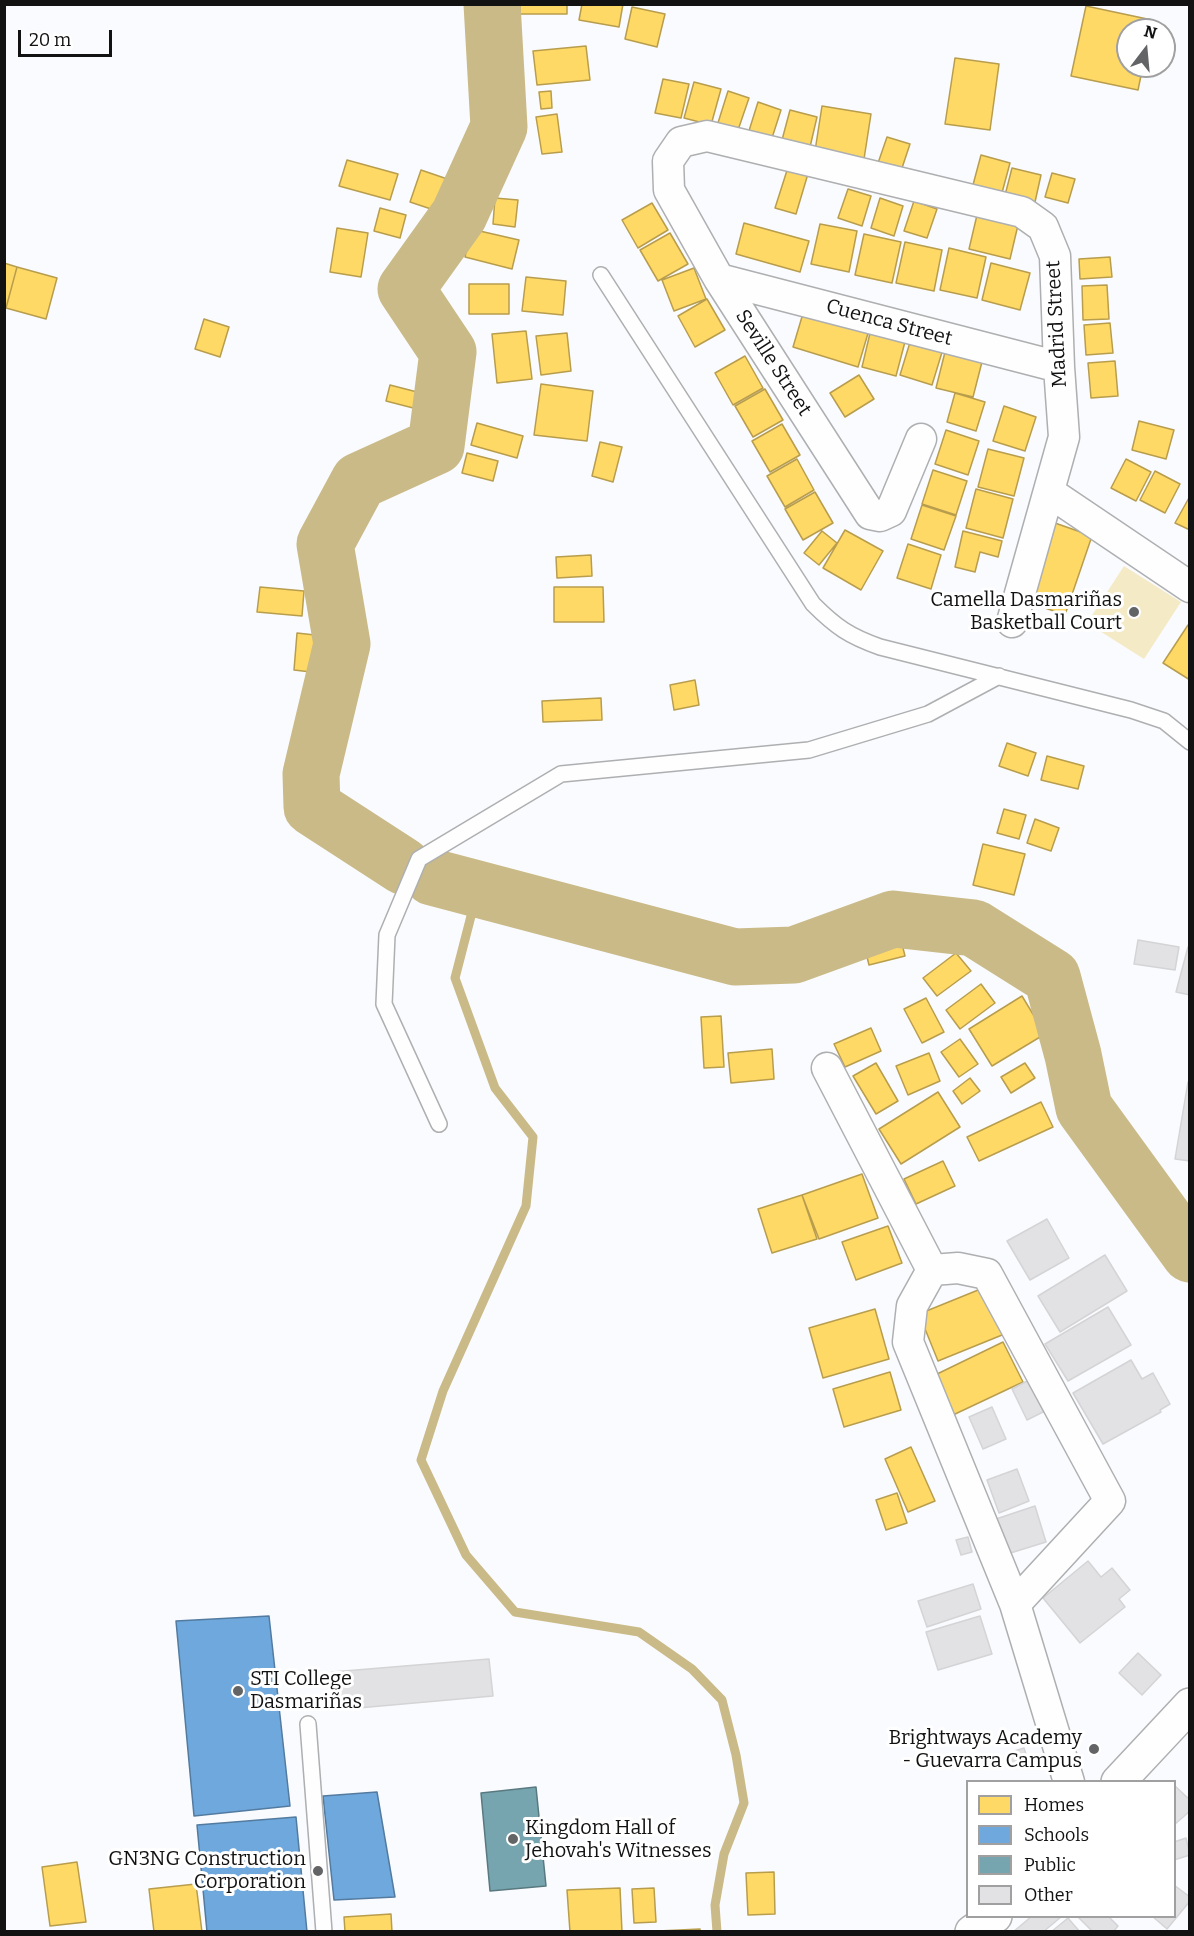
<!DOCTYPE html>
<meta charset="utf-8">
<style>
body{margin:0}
#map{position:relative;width:1194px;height:1936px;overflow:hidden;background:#fafbfe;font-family:Bitter,serif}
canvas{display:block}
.frame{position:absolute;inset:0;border:6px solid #121213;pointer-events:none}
.legend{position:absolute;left:966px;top:1780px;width:210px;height:138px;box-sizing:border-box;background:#fff;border:2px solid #a0a0a1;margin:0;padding:8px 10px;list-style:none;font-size:18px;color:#121213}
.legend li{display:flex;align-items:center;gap:12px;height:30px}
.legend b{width:30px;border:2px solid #a0a0a1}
.north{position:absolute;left:1116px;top:18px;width:60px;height:60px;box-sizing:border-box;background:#fff;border:2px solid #a0a0a1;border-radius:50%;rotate:16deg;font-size:16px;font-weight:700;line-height:24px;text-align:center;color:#121213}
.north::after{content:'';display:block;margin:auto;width:21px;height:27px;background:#636465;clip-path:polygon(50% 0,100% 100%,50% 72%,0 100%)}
.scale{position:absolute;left:18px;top:30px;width:94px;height:27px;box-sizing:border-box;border:3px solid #121213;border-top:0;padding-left:8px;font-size:18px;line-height:21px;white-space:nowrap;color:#121213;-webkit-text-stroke:4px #fff;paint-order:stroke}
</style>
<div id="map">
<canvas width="1194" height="1936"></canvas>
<div class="frame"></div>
<ul class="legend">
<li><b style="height:16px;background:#ffd966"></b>Homes</li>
<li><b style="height:16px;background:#6fa8dc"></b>Schools</li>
<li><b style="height:16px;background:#76a5af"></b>Public</li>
<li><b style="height:16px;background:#e2e2e4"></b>Other</li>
</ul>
<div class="north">N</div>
<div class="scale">20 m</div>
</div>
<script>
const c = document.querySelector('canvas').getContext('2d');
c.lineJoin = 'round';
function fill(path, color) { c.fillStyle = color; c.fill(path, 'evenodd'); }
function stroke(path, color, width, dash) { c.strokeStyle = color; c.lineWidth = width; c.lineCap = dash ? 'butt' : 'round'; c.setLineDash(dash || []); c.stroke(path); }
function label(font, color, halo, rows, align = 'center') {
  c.font = font + ' Bitter,serif'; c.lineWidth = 6; c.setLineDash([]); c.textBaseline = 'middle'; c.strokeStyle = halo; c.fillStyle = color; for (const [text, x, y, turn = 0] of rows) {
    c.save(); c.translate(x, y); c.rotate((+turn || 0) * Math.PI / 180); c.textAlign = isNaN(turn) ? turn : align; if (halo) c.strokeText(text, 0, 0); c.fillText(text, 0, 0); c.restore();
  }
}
const green = new Path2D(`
 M1124,566L1181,602L1144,659L1087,623Z`);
const homes = new Path2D(`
 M520,4H567V14H520Z
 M582,4H623L619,27L579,20Z
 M1086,6L1152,20L1150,30H1128V66H1143L1138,90L1071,76Z
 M632,7L665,14L657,47L625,39Z
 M586,46L590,80L537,85L533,51Z
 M955,58L999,64L990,130L945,124Z
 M663,79L689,84L681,118L655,113Z
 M694,82L721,89L711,125L684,118Z
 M551,91L552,108L541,109L539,92Z
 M728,91L749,98L737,133L717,126Z
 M758,102L781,110L771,141L748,134Z
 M822,106L871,114L864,159L815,151Z
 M790,110L817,117L810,147L782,140Z
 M557,114L562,152L542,154L536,117Z
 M887,137L910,144L900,174L877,166Z
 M981,155L1010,163L999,204L970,196Z
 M347,160L398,174L390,200L339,186Z
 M790,161L810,167L796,214L775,208Z
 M1012,168L1041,175L1033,211L1003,203Z
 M421,170L459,183L449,215L410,202Z
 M1052,173L1075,179L1068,203L1045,197Z
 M848,189L871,196L862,226L838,218Z
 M495,198L518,200L515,227L493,224Z
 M880,198L903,206L894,236L871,228Z
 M914,201L937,209L927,238L904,231Z
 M652,203L668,230L638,248L622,220Z
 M380,208L406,215L400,238L374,231Z
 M977,215L1018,225L1010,259L969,249Z
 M744,223L809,241L800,272L736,254Z
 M820,224L857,231L849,272L811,264Z
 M337,228L368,233L361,277L330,272Z
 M471,229L519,240L512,269L465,257Z
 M670,233L688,264L658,281L640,250Z
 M864,234L901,242L892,283L855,275Z
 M905,242L942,250L934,291L896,283Z
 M949,248L986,257L977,298L940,290Z
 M1110,257L1112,277L1080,279L1079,259Z
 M4,263L17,267L6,308H4Z
 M991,263L1030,273L1020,310L982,300Z
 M17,267L57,278L46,319L6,308Z
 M694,268L706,299L674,311L662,280Z
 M526,277L566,281L563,315L522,311Z
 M469,284H509V314H469Z
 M1107,285L1109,319L1083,320L1082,286Z
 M707,299L725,330L695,347L678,316Z
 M804,310L869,330L858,367L793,347Z
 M204,319L229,327L220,357L195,349Z
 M1110,323L1113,353L1086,355L1084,325Z
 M871,329L906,338L896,376L862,367Z
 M526,331L532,379L497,383L492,334Z
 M567,333L571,371L541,375L536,336Z
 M911,339L943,349L932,385L900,375Z
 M946,348L983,358L973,397L936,388Z
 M745,356L763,388L733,405L715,373Z
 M1115,361L1118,396L1091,398L1088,363Z
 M859,375L874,399L845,417L830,393Z
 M541,384L593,391L587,441L534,435Z
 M390,385L421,393L417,409L386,401Z
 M765,389L783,420L753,437L735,406Z
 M955,393L985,402L976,431L947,422Z
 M1004,406L1036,417L1025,451L993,441Z
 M1139,421L1174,430L1166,459L1132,450Z
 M477,423L523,436L517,458L471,445Z
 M782,424L800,455L770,472L752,441Z
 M946,430L979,441L968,475L935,464Z
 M600,442L622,447L613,482L592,476Z
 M988,449L1024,458L1014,496L978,487Z
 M467,453L498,461L493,481L462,473Z
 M797,459L814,490L785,507L767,476Z
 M1126,459L1151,472L1136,501L1111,488Z
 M933,470L967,481L956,515L922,504Z
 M1155,471L1180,484L1165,513L1140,500Z
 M976,489L1013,499L1003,538L966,528Z
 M815,492L833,523L803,540L785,509Z
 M1190,496V530L1175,523Z
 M922,505L956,516L944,550L911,539Z
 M1055,523L1092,536L1065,615L1028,602Z
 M845,530L883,551L861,590L823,568Z
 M822,531L837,543L819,565L804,553Z
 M963,531L1002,541L998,557L980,552L975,572L955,567Z
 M908,544L941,555L931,589L897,578Z
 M591,555L592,576L557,578L556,557Z
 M260,587L304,591L302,616L257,612Z
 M554,587H603L604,622H554Z
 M1188,625L1190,626V680L1163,663Z
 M297,633L333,637L328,674L294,670Z
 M695,680L699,705L674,710L670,685Z
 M601,698L602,720L543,722L542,701Z
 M1007,743L1036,753L1028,776L999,766Z
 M1047,756L1084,766L1078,789L1041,780Z
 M1004,809L1026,815L1019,839L997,833Z
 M1035,819L1059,828L1051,851L1027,843Z
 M983,844L1025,854L1014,895L973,885Z
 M898,928L905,956L869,965L862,937Z
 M956,953L971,971L937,996L923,978Z
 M981,984L995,1003L960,1029L946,1010Z
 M1022,996L1045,1034L992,1066L969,1029Z
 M926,998L944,1032L922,1043L904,1009Z
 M721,1016L724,1067L704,1068L701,1017Z
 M871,1028L881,1051L845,1067L834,1044Z
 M960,1039L978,1064L959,1077L941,1052Z
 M772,1049L774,1079L731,1083L728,1053Z
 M929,1053L940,1081L908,1095L896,1066Z
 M876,1063L898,1101L876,1114L853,1076Z
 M1025,1063L1035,1078L1011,1093L1001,1077Z
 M970,1078L980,1091L962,1104L953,1091Z
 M938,1092L960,1127L901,1164L879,1129Z
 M1041,1102L1053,1127L979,1161L967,1137Z
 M943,1161L955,1186L916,1204L904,1179Z
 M862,1174L878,1218L819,1239L802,1195Z
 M802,1195L817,1239L772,1253L758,1209Z
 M888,1226L902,1263L856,1280L842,1242Z
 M988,1286L1007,1333L938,1361L919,1314Z
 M875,1309L889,1359L823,1378L809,1328Z
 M1003,1342L1023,1382L953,1415L933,1376Z
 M890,1372L901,1410L844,1427L833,1389Z
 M911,1447L935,1501L908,1512L885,1459Z
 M897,1493L907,1523L886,1530L876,1500Z
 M77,1862L86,1922L50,1926L42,1867Z
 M774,1872L775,1914L748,1915L746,1873Z
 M196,1884L202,1932H154L149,1889Z
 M620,1888L622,1932H570L567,1890Z
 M654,1888L656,1922L634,1923L632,1889Z
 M391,1914L392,1932H345L344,1917Z
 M700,1929V1932H658V1931Z`);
const schools = new Path2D(`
 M269,1616L290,1806L194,1816L176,1621Z
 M377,1792L395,1897L334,1900L323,1796Z
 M296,1817L307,1932H207L197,1825Z`);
const public = new Path2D(`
 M536,1787L546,1886L490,1891L481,1793Z`);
const stream = new Path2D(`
 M478,889L455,978L495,1088L533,1137L526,1206L443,1391L421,1460L466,1555L515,1612L639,1632L692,1669L722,1700L736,1755L744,1803L724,1854L715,1905L717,1932`);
const river = new Path2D(`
 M403,866L312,807L311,774L342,644L325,544L359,481L436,446L448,352L406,289L459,215L499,127L492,4
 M432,877L735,957L794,955L893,919L974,928L1052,977L1073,1055L1084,1108L1190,1254`);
const building = new Path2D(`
 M1138,940L1179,947L1175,970L1134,964Z
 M1188,947L1190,948V995L1176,992Z
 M1188,1082H1190V1161L1175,1159Z
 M1047,1219L1069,1258L1030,1280L1007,1241Z
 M1105,1255L1127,1291L1060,1332L1038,1296Z
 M1108,1307L1131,1345L1068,1381L1045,1344Z
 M1131,1360L1142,1379L1153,1373L1170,1404L1160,1410L1161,1412L1103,1444L1073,1393Z
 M1031,1379L1047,1410L1027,1420L1012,1389Z
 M992,1407L1006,1439L983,1449L969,1417Z
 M1017,1469L1029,1501L999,1513L987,1480Z
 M1035,1506L1046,1542L1004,1555L993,1520Z
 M968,1537L972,1552L961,1555L956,1540Z
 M1088,1561L1101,1577L1112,1568L1130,1590L1119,1599L1125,1607L1080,1643L1043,1598Z
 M973,1584L981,1609L927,1627L918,1601Z
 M980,1616L992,1654L938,1670L926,1632Z
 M1138,1653L1161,1675L1142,1695L1119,1673Z
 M489,1659L493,1696L336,1710L332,1672Z
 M1024,1748L1029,1764L1013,1769L1008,1753Z
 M1174,1785L1190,1800V1811L1174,1825Z
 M1186,1838L1190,1855L1174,1860V1842Z
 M1174,1885L1190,1897V1901L1167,1929L1152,1916H1174Z
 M1032,1916H1061V1917L1043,1932H1013Z
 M1077,1916H1108L1118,1926L1113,1932H1093Z
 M1068,1918L1080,1932H1051Z`);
const service = new Path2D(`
 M601,275L813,604C836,627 849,636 880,647L1131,710L1164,721L1190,742
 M439,1124L384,1004L387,935L419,859L561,774L809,750L928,714L999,676
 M308,1724L324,1932`);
const minor = new Path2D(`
 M719,279L1059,367
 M921,439L891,511L880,516L870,514L719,279L669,190L668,161L681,142L707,136L1022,212L1043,227L1055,256L1059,367L1064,437L1012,622
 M1049,492L1190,587
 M827,1068L932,1270L958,1268L987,1274L1110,1501L1015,1604
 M932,1270L912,1306L908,1342L1015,1604L1069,1782`);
const tertiary = new Path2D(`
 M1118,1782L1190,1705
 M972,1932L995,1916`);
const markers = [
 [1134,612,6,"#636465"],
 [238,1691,6,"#636465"],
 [1094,1749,6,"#636465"],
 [513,1839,6,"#636465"],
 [318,1871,6,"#636465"]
];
const streetNames = [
 ["Cuenca Street",889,323,15],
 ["Madrid Street",1057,324,-93],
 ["Seville Street",773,363,57]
];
const poiNames = [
 ["Camella Dasmariñas",1122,600],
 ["Basketball Court",1122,623],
 ["STI College",250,1679,"left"],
 ["Dasmariñas",250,1702,"left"],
 ["Brightways Academy",1082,1738],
 ["- Guevarra Campus",1082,1761],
 ["Kingdom Hall of",525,1828,"left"],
 ["Jehovah's Witnesses",525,1851,"left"],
 ["GN3NG Construction",306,1859],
 ["Corporation",306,1882]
];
fill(green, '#f5eac6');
fill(homes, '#ffd966');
stroke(homes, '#b89d4d', 1.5);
fill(schools, '#6fa8dc');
stroke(schools, '#537ba0', 1.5);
fill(public, '#76a5af');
stroke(public, '#587980', 1.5);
stroke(stream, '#c9ba88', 9);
stroke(river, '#c9ba88', 57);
fill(building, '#e2e2e4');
stroke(building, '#d4d4d6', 1.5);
stroke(service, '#aeafb0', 18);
stroke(minor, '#aeafb0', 33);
stroke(tertiary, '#aeafb0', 36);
stroke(service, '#fefeff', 15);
stroke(minor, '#fefeff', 30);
stroke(tertiary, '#fefeff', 33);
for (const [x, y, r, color] of markers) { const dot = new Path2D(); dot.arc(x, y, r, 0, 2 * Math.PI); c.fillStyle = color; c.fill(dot); stroke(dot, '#fff', 2); }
label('20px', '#121213', '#fff', streetNames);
label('20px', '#121213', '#fff', poiNames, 'right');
</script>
